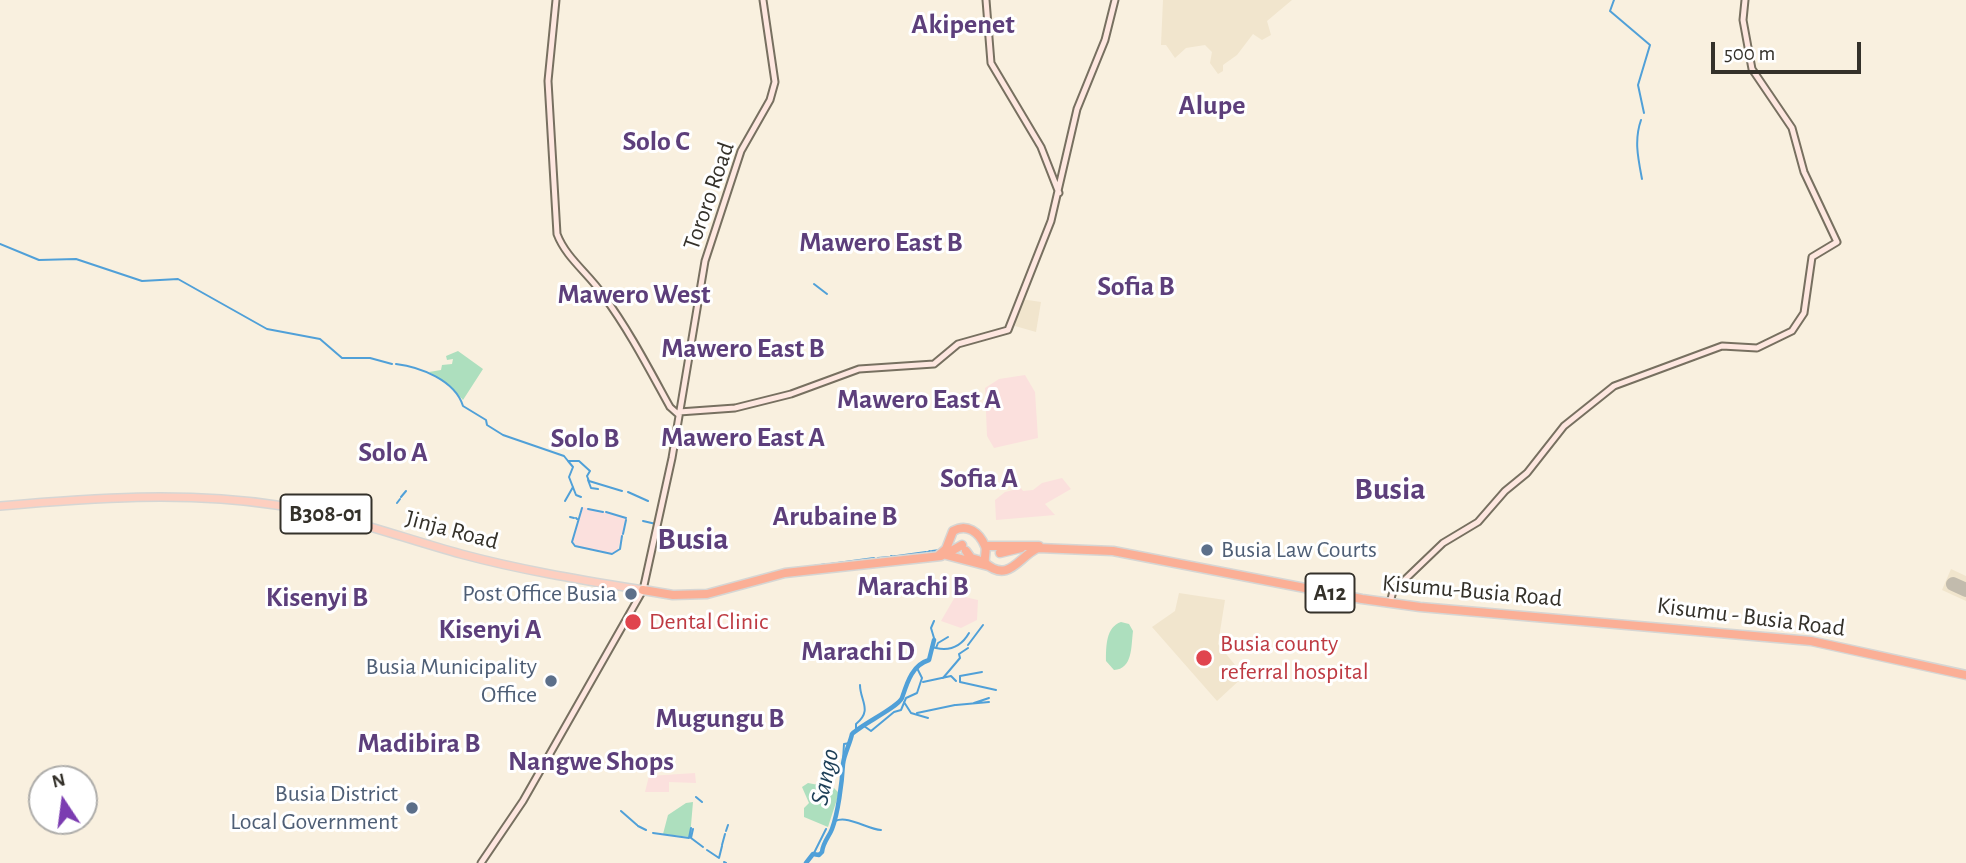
<!DOCTYPE html>
<style>
body{margin:0}
#map{position:relative;width:1966px;height:863px;overflow:hidden;background:#f9f0df;font-family:"Alegreya Sans",sans-serif}
canvas{display:block}
.north{position:absolute;left:28px;top:765px;width:70px;height:70px;box-sizing:border-box;background:#fff;border:2px solid #aeadaa;border-radius:50%;rotate:347deg;font-size:19px;font-weight:700;line-height:28px;text-align:center;color:#34312a}
.north::after{content:'';display:block;margin:auto;width:24px;height:32px;background:#7b3cb1;clip-path:polygon(50% 0,100% 100%,50% 72%,0 100%)}
.scale{position:absolute;left:1711px;top:42px;width:150px;height:32px;box-sizing:border-box;border:4px solid #34312a;border-top:0;padding-left:9px;font-size:21px;line-height:24px;white-space:nowrap;color:#34312a;-webkit-text-stroke:5px #fff;paint-order:stroke}
</style>
<div id="map">
<canvas width="1966" height="863"></canvas>
<div class="north">N</div>
<div class="scale">500 m</div>
</div>
<script>
const c = document.querySelector('canvas').getContext('2d');
c.lineJoin = 'round';
function fill(path, color) { c.fillStyle = color; c.fill(path, 'evenodd'); }
function stroke(path, color, width, dash) { c.strokeStyle = color; c.lineWidth = width; c.lineCap = dash ? 'butt' : 'round'; c.setLineDash(dash || []); c.stroke(path); }
function label(font, color, halo, rows, align = 'center') {
  c.font = font + ' "Alegreya Sans",sans-serif'; c.lineWidth = 6; c.setLineDash([]); c.textBaseline = 'middle'; c.strokeStyle = halo; c.fillStyle = color; for (const [text, x, y, turn = 0] of rows) {
    c.save(); c.translate(x, y); c.rotate((+turn || 0) * Math.PI / 180); c.textAlign = isNaN(turn) ? turn : align; if (halo) c.strokeText(text, 0, 0); c.fillText(text, 0, 0); c.restore();
  }
}
const commercial = new Path2D(`
 M1025,375L1035,392L1038,438L994,448L987,436L985,388L999,379Z
 M1062,478L1071,489L1045,504L1055,515L996,520L995,500L1005,492L1021,488L1023,491L1033,490L1042,483Z
 M582,507L627,517L617,552L612,554L575,546L572,543Z
 M956,595L978,600L977,620L961,628L941,621Z
 M695,773L696,783L669,782V792H645L649,776Z`);
const built = new Path2D(`
 M1163,0H1292L1267,21L1271,35L1262,40L1253,34L1237,55L1223,65V71L1218,74L1210,63L1212,52L1205,45L1186,48L1175,58L1166,45H1161Z
 M1021,299L1041,302L1036,332L1015,326Z
 M1951,569L1966,576V601L1942,590Z
 M1179,593L1225,600L1218,644L1244,676L1217,701L1152,627L1175,611Z`);
const green = new Path2D(`
 M458,351L483,369L463,400L452,388L429,372L441,370L442,365L452,364L453,359L447,360L446,356Z
 M1121,622L1129,624L1133,631C1131,646 1133,669 1114,670L1106,661C1106,646 1106,627 1121,622Z
 M808,783L834,788L839,793L828,827L804,817V808L809,803L802,787Z
 M693,802L690,837L663,834L668,815L686,803Z`);
const stream = new Path2D(`
 M1614,0L1610,11L1650,45L1638,85L1644,113
 M1641,120C1634,140 1638,158 1642,179
 M0,244L39,260L76,259L142,281L178,279L267,329L320,339L342,358H370L392,364
 M814,284L827,294
 M396,364C420,367 455,380 463,406L486,420L487,425L503,435L564,456L568,461H579L590,471L587,476L589,481L622,491
 M568,461L573,467L569,477L576,495L581,497
 M588,480L591,488L598,489
 M628,492L648,501
 M401,497L406,491
 M565,501L573,487
 M397,503L400,499
 M582,508L572,542L575,546L612,554L620,549L622,536
 M588,509L603,512
 M606,512L626,518
 M570,517L574,518
 M576,518L577,519
 M643,521L656,524
 M623,534L626,520
 M932,551L940,550
 M928,552L930,551
 M891,556H892
 M894,556H896
 M897,556L926,552
 M878,558L889,557
 M830,564L874,558
 M814,566L827,564
 M934,621L931,628L934,638
 M968,645L983,625
 M931,647L936,648L938,643L948,637
 M936,648C950,651 961,647 969,633
 M982,672L960,676V682L996,690
 M943,678L960,658L959,654L968,648
 M923,682L951,676L956,681
 M904,702L911,713L928,718
 M974,703L989,698
 M956,705L989,702
 M917,713L955,705
 M864,726L871,731L894,712L901,710L906,698L917,693L922,678L917,668
 M856,730V724C873,710 860,701 860,685
 M843,760L844,744L850,743
 M696,797L702,802
 M621,811L637,825
 M835,821C848,815 867,829 881,830
 M638,826L646,830
 M693,829L691,838L703,847
 M726,831L728,825
 M653,833L689,838L691,828
 M722,845L725,834
 M707,850L719,858L722,846
 M814,853L826,829
 M724,862L726,863`);
const river = new Path2D(`
 M806,863L813,854L819,855L822,852C823,842 829,837 832,829C838,813 842,783 843,764C844,754 850,744 852,734C862,724 897,708 902,698C907,683 912,665 929,660L934,640`);
const runway = new Path2D(`
 M1953,584L1966,590`);
const secondary = new Path2D(`
 M556,0L548,81L557,234C566,258 589,274 603,295C629,330 649,369 670,407L679,415
 M986,0L991,63L1041,147L1059,193
 M679,412L735,408L791,394L859,369L934,364L958,344L1008,330L1051,221L1077,109L1105,40L1115,0
 M1390,603L1393,591L1443,543L1478,522L1505,491L1527,473L1564,426L1614,386L1722,346L1757,348L1792,331L1804,313L1812,257L1837,242L1804,172L1792,128L1752,69L1743,20L1745,0
 M481,863L523,801L643,590L672,458L705,261L741,151L770,100L775,82L763,0`);
const primary = new Path2D(`
 M0,506C91,498 185,491 276,505C339,514 399,537 461,554C520,570 582,580 643,590`);
const highway = new Path2D(`
 M985,546H1039
 M966,551L971,558L978,560
 M1000,553L1021,548
 M946,554L962,545
 M939,555L946,549L953,531C967,523 979,532 985,546C987,550 984,557 985,563C1009,584 1019,556 1038,548L1113,551L1362,599L1420,607L1811,641L1966,675
 M946,555L988,566
 M643,590L673,595L707,594L785,573L941,556`);
const markers = [
 [1207,550,7,"#5c6f8a"],
 [631,594,7,"#5c6f8a"],
 [633,622,9,"#e0444e"],
 [1204,658,9,"#e0444e"],
 [551,681,7,"#5c6f8a"],
 [412,808,7,"#5c6f8a"]
];
const shields = [
 [326,514,91],
 [1330,593,49]
];
const shieldNames = [
 ["B308-01",326,514],
 ["A12",1330,593]
];
const streetNames = [
 ["Tororo Road",709,196,-71],
 ["Jinja Road",452,530,15],
 ["Kisumu-Busia Road",1472,591,5],
 ["Kisumu - Busia Road",1751,617,7]
];
const serviceNames = [
 ["Busia Law Courts",1221,550,"left"],
 ["Post Office Busia",617,594],
 ["Busia Municipality",537,667],
 ["Office",537,695],
 ["Busia District",398,794],
 ["Local Government",398,822]
];
const healthNames = [
 ["Dental Clinic",649,622],
 ["Busia county",1220,644],
 ["referral hospital",1220,672]
];
const waterNames = [
 ["Sango",825,777,-78]
];
const quarterNames = [
 ["Akipenet",963,25],
 ["Alupe",1212,106],
 ["Solo C",656,142],
 ["Mawero East B",881,243],
 ["Sofia B",1136,287],
 ["Mawero West",634,295],
 ["Mawero East B",743,349],
 ["Mawero East A",919,400],
 ["Mawero East A",743,438],
 ["Solo B",585,439],
 ["Solo A",393,453],
 ["Sofia A",979,479],
 ["Arubaine B",835,517],
 ["Marachi B",913,587],
 ["Kisenyi B",317,598],
 ["Kisenyi A",490,630],
 ["Marachi D",858,652],
 ["Mugungu B",720,719],
 ["Madibira B",419,744],
 ["Nangwe Shops",591,762]
];
const districtNames = [
 ["Busia",1390,489],
 ["Busia",693,539]
];
fill(commercial, '#fbe0dd');
fill(built, '#f1e5cd');
fill(green, '#addfbe');
stroke(stream, '#50a0d8', 2);
stroke(river, '#50a0d8', 4.5);
stroke(runway, '#c2bbad', 14);
stroke(secondary, '#777060', 9);
stroke(primary, '#d6d6d4', 10);
stroke(highway, '#d6d6d4', 11);
stroke(secondary, '#fee7e0', 5);
stroke(primary, '#fdcfc0', 7);
stroke(highway, '#fbaf96', 8);
for (const [x, y, r, color] of markers) { const dot = new Path2D(); dot.arc(x, y, r, 0, 2 * Math.PI); c.fillStyle = color; c.fill(dot); stroke(dot, '#fff', 2.5); }
for (const [x, y, w] of shields) { const box = new Path2D(); box.roundRect(x - w / 2, y - 19.5, w, 39, 5); c.fillStyle = '#fff'; c.fill(box); stroke(box, '#34312a', 2); }
label('bold 23px', '#34312a', null, shieldNames);
label('24px', '#34312a', '#fff', streetNames);
label('24px', '#4e5e75', '#fff', serviceNames, 'right');
label('24px', '#be3a42', '#fff', healthNames, 'left');
label('italic 26px', '#1c3e57', '#fff', waterNames);
label('bold 28px', '#5d3f7b', '#fff', quarterNames);
label('bold 32px', '#5d3f7b', '#fff', districtNames);
</script>
